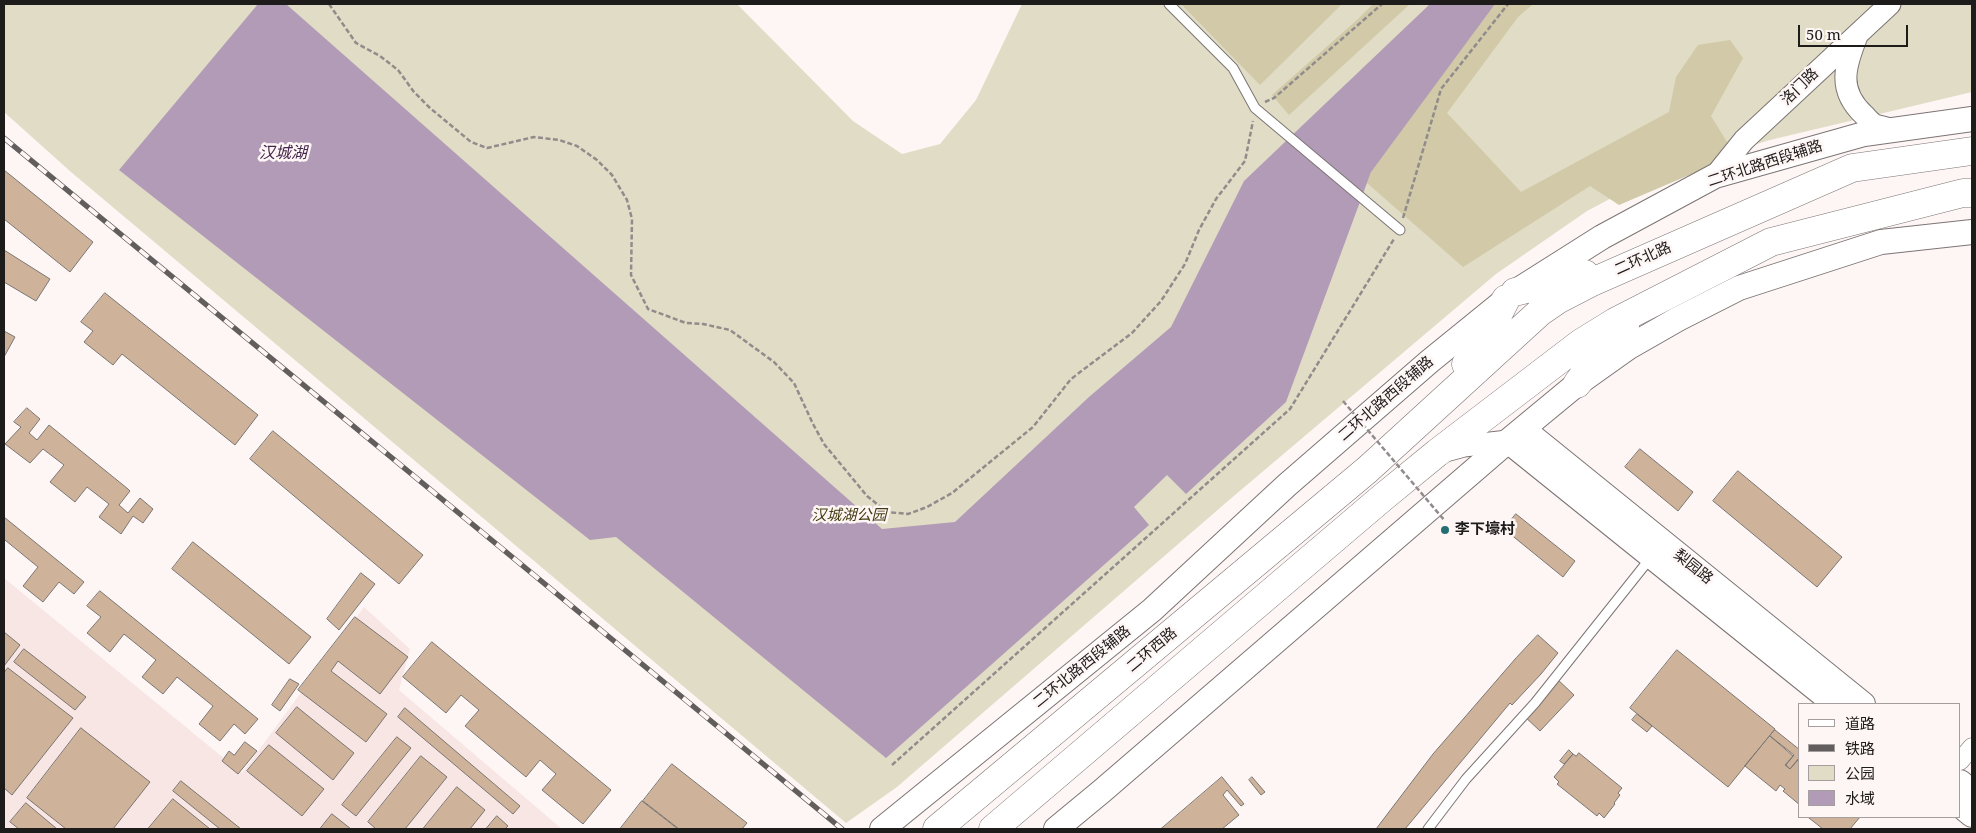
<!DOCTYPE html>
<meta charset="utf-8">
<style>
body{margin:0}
#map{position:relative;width:1976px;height:833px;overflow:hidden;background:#fef6f5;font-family:"Noto Serif","Noto Sans SC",serif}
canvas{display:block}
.frame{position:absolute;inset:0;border:5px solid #1e1b1b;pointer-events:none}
.legend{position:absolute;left:1798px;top:703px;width:162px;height:115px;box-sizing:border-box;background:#fef6f5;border:1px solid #a49e9e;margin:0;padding:6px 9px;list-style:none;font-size:15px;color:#1e1b1b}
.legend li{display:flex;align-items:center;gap:10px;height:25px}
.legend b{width:25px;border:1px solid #a49e9e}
.scale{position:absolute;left:1798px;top:25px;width:110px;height:22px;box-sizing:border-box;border:2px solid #1e1b1b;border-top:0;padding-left:6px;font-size:15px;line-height:18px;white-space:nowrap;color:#1e1b1b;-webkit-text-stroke:4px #fef6f5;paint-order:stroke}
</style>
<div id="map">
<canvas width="1976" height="833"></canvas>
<div class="frame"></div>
<ul class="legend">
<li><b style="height:6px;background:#fff"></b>道路</li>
<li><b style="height:6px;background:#635e5e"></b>铁路</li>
<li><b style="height:14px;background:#e1dcc5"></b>公园</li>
<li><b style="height:14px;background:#b29bb7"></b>水域</li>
</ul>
<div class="scale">50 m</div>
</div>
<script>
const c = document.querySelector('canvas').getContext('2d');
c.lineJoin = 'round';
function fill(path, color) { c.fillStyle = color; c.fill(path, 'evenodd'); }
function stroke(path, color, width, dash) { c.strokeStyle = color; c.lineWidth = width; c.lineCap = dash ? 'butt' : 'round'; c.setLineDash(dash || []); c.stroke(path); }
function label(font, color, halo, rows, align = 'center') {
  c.font = font + ' "Noto Serif","Noto Sans SC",serif'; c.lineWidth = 5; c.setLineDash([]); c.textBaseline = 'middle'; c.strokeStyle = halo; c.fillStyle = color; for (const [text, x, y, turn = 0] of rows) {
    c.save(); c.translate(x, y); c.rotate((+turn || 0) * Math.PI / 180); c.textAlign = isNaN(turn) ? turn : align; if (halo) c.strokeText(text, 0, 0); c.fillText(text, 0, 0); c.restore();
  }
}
const built = new Path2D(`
 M4,578L242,773L364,607L410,649L399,690L562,829H4Z`);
const green = new Path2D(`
 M4,4H737L853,121L902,154L940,144L976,100L1022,4H1972V92L1770,140L1657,174L1587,211L1496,274L1228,501L897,787L846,823L71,172L4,112Z`);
const forest = new Path2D(`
 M1181,4H1342L1260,85Z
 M1373,4H1410L1289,115L1272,95L1357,20Z
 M1477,4H1533L1518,17L1447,113L1521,192L1669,112L1676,77L1698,45L1730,40L1743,58L1711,116L1730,147L1708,167L1619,205L1590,186L1463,267L1367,183L1406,83Z`);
const water = new Path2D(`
 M258,4H286L882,529L955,522L1089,397L1171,327L1244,181L1430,4H1495L1371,172L1286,402L1186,494L1167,475L1134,507L1149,525L886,758L616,537L590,540L119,170Z`);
const building = new Path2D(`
 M4,170L93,242L70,272L4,219Z
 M4,250L50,279L36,301L4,282Z
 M105,293L258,415L235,445L122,354L113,365L84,342L93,331L81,322Z
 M4,331L15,337L4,357Z
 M27,408L40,419L29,433L37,440L49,425L128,489L130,491L119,505L128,513L140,498L153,509L143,523L133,516L121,534L99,517L109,504L87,487L75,502L50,482L64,465L43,449L30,463L5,444L21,427L14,422Z
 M273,431L423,555L399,584L250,459Z
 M1640,449L1693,492L1678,511L1625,467Z
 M1738,471L1842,557L1817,587L1713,501Z
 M1516,514L1575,561L1563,577L1504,529Z
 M4,517L84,582L74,594L59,582L43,602L23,586L38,567L5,540L4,541Z
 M193,542L311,637L289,664L172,569Z
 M361,573L375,584L339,630L327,619Z
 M100,591L258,719L245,734L234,724L220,741L199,724L213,706L177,677L163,694L142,677L156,660L124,634L110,652L87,633L101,617L87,606Z
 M355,617L408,657L380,694L338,661L331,671L387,714L366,742L298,690Z
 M4,632L20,645L4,666Z
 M1538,635L1558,653L1541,674L1512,705L1510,703L1405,829H1376L1433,754L1516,658Z
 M432,642L611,790L583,824L542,790L556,774L540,760L526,777L465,726L479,710L461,695L446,713L403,677Z
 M24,649L86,697L75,710L14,662Z
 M1677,650L1775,729L1728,787L1630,708Z
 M8,668L73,718L12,795L4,788V673Z
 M1556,678L1574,695L1540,731L1522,714Z
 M290,679L299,684L280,711L272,705Z
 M297,707L354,753L333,780L276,733Z
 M405,708L520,806L513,814L398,717Z
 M1637,714L1652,726L1647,732L1632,720Z
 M81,728L150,782L113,829H66L27,798Z
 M1775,730L1800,750V760L1798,759L1790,769L1786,765L1794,755L1770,736Z
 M1770,736L1793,756L1785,765L1790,769L1798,760L1800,761V805L1783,791L1785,789L1780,785L1776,791L1745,766Z
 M397,737L411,748L356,816L342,805Z
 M245,742L257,751L238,774L222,761L229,751L234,755Z
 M269,745L324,789L302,816L247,771Z
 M1569,750L1573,754L1564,764L1560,761Z
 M1579,753L1622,788L1618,793L1620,795L1614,803L1615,804L1604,818L1599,813L1597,816L1557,784L1559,782L1554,777L1573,754L1576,756Z
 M421,756L447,777L405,829H376L368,822Z
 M672,764L747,823L742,829H679L643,801Z
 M1222,777L1244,804L1241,806L1227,790L1223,795L1239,815L1222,829H1161Z
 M1252,777L1265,792L1261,795L1249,780Z
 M181,781L241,829H220L173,791Z
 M457,787L485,810L470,829H423Z
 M173,799L210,829H148Z
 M642,801L678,829H620Z
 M26,803L57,829H19L10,822Z
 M332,814L351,829H320Z
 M497,816L508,826L505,829H486Z
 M1810,817H1860L1850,829H1823L1809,818Z`);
const path = new Path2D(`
 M329,4L356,43L380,56L398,70L414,92L430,108L471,142L487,148L534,137L559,140L577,146L597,160L612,175L627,200L632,219L631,275L648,309L686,323L703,324L730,330L774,362L794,383L813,424L824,444L867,496L887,512L908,514L927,507L952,493L1033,427L1071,379L1132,333L1161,301L1185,264L1199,230L1216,199L1245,161L1253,121
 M1265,102L1274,98L1382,4
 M1403,218L1441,89L1508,4
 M892,765L1290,409L1394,239`);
const service = new Path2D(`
 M1169,4L1233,68L1255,108L1400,230
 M1428,829L1466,779L1535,703L1652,556`);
const minor = new Path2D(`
 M1960,761L1972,747`);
const tertiary = new Path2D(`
 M1857,36C1845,66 1837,90 1864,115C1867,118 1871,123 1875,125C1881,127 1888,128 1894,130
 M1715,176L1744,140L1890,4
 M1442,452L1464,446L1508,441`);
const secondary = new Path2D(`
 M1523,429L1863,704
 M1508,441L1835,704
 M1960,782L1972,792
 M1960,805L1972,815
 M882,829L1152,610L1287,485L1430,361L1515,292L1602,237L1715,176L1864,134L1972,119
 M1056,829L1102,791L1508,441L1577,384L1629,347L1678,319L1739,288L1881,242L1972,232`);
const trunk = new Path2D(`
 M1515,292L1585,274
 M1466,364L1490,330L1506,299
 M1577,384L1594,361L1625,326
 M937,829L1367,470L1540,312L1559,299L1590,283L1852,168L1972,151
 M993,829L1382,498L1437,453L1581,343L1615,322L1771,242L1963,193H1972`);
const rail = new Path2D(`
 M4,138L842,829`);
const pathBridge = new Path2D(`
 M1343,401L1445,521`);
const markers = [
 [1445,530,5,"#236e71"]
];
const streetNames = [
 ["洛门路",1800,87,-44],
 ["二环北路西段辅路",1765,164,-18],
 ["二环北路",1643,259,-24],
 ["二环北路西段辅路",1386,399,-41],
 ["梨园路",1693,567,39],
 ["二环西路",1152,650,-40],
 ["二环北路西段辅路",1082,667,-39]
];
const parkNames = [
 ["汉城湖公园",849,516]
];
const poiNames = [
 ["李下壕村",1455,530]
];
const waterNames = [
 ["汉城湖",283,153]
];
fill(built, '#f7e6e4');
fill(green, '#e1dcc5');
fill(forest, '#d1c9a7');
fill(water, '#b29bb7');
fill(building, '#ceb29a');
stroke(building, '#7b7672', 1);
stroke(service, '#7c7574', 11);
stroke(minor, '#7c7574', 19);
stroke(tertiary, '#7c7574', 23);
stroke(secondary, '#7c7574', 26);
stroke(trunk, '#7c7574', 29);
stroke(path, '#918c8b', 2.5, [5, 2.5]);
stroke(service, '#fff', 9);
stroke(minor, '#fff', 18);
stroke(tertiary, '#fff', 21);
stroke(secondary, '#fff', 24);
stroke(trunk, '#fff', 28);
stroke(rail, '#635e5e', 5.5);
stroke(rail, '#fef6f5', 4, [11]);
stroke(pathBridge, '#918c8b', 2.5, [5, 2.5]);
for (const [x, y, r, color] of markers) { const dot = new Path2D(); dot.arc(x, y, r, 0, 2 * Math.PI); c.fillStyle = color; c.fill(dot); stroke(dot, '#fef6f5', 2); }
label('15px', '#1e1b1b', '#fef6f5', streetNames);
label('italic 15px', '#443b10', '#fef6f5', parkNames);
label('bold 15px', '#1e1b1b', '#fef6f5', poiNames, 'left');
label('italic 16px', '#44254c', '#fef6f5', waterNames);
</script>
